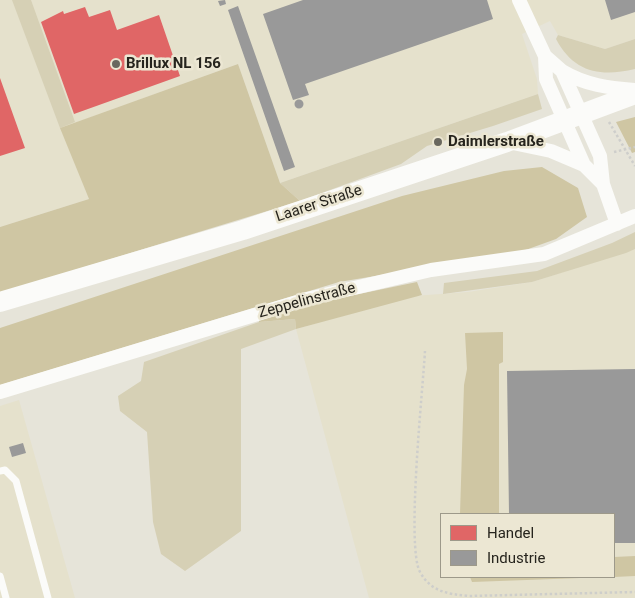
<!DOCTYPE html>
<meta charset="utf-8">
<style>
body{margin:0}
#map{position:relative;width:635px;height:598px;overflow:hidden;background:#e6e4d9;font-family:Roboto,sans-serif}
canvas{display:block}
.legend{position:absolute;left:440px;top:513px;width:175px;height:65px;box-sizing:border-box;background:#ece7d3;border:1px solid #9d998a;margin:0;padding:6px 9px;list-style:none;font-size:15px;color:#26241d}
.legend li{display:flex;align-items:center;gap:10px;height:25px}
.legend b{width:25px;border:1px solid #9d998a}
</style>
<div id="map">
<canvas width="635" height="598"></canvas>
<ul class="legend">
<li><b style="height:14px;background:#e06666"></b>Handel</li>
<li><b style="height:14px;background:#999"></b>Industrie</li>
</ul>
</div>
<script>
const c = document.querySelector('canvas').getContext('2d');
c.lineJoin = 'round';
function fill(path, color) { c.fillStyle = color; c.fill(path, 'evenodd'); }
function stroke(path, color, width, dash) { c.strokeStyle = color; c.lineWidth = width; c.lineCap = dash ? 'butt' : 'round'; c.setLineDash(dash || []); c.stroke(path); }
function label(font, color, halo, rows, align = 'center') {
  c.font = font + ' Roboto,sans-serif'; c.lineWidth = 5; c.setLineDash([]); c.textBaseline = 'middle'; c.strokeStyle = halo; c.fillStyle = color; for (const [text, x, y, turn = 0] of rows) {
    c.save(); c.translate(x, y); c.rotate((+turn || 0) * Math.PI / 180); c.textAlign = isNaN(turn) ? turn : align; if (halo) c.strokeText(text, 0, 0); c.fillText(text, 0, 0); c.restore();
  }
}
const built = new Path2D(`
 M0,0H635V39L605,49L558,35L550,21L522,34L537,79L538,94L280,183L238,64L61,128L89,199L0,227Z
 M635,249V598H369L296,329L413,296L468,292L532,282ZM441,514H614V577H441Z
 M19,400L75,598H0V406Z`);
const green = new Path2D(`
 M12,0H31L75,122L60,128Z
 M558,35L605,49L635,39V69C601,77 574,73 556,39Z
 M538,94L542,109L493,126L427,146L401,164L300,201L280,183Z
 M635,232V249L626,253L532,282L443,294L444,283L537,271L612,243Z
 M295,319L296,329L241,349V531L185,571L161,554L153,522L147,432L120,411L118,396L141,381L144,362L259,322Z`);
const forest = new Path2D(`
 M238,64L280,183L300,201L0,293V227L89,199L60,128Z
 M635,117V152L632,153L616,122Z
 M542,167L578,188L587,217L556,239L520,252L339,282L0,385V328L402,196L504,171Z
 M417,282L422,295L296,329L295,319L259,322V318L301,306Z
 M503,332V362L499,364V514H460L464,385L467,369L465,333Z
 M635,556V576L614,577V557Z
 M470,577H608L472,582Z`);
const shops = new Path2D(`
 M85,7L89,17L110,10L117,30L159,15L180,76L74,114L41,22L63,11L64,14Z
 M0,78L25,148L0,156Z`);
const industry = new Path2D(`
 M225,0L226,4L220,6L218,1Z
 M303,0H487L493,19L305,84L309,95L293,100L263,14Z
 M605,0H635V12L611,20Z
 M238,6L295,167L284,171L228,10Z
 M294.5 104a4.5 4.5 0 1 1 9 0a4.5 4.5 0 1 1-9 0Z
 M635,369V543H614V514H509L507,371Z
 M23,443L26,453L12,457L9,447Z`);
const path = new Path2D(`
 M609,122L635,166
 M614,152L635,147
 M425,351C423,388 406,547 420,572C431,592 448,594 469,596L635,592`);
const lane = new Path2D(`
 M0,471L5,470L16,481L48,598
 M0,576L6,598`);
const street = new Path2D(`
 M519,0L545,56L546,79L584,165L603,184
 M545,56L562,71L600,156L603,184L617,224
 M562,71C585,85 609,88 635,90
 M508,142L551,151L584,165
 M0,392L307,299L431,270L544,254L635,216`);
const secondary = new Path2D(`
 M0,302L243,230L507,142L635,94`);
const markers = [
 [116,64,5,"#69675f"],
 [438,142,5,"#69675f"]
];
const poiNames = [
 ["Brillux NL 156",126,64],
 ["Daimlerstraße",448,142]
];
const streetNames = [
 ["Laarer Straße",319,204,-18],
 ["Zeppelinstraße",307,301,-15]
];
fill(built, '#e5e1cc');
fill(green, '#d6d0b5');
fill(forest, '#cfc6a3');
fill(shops, '#e06666');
fill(industry, '#999');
stroke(path, '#cececb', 2.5, [2.5, 2.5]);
stroke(lane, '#fbfbf9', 7);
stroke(street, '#fbfbf9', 14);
stroke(secondary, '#fbfbf9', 20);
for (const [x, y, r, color] of markers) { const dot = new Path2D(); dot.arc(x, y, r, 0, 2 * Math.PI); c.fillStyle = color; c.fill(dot); stroke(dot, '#ece7d3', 2); }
label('bold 15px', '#26241d', '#ece7d3', poiNames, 'left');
label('15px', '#26241d', '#ece7d3', streetNames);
</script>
